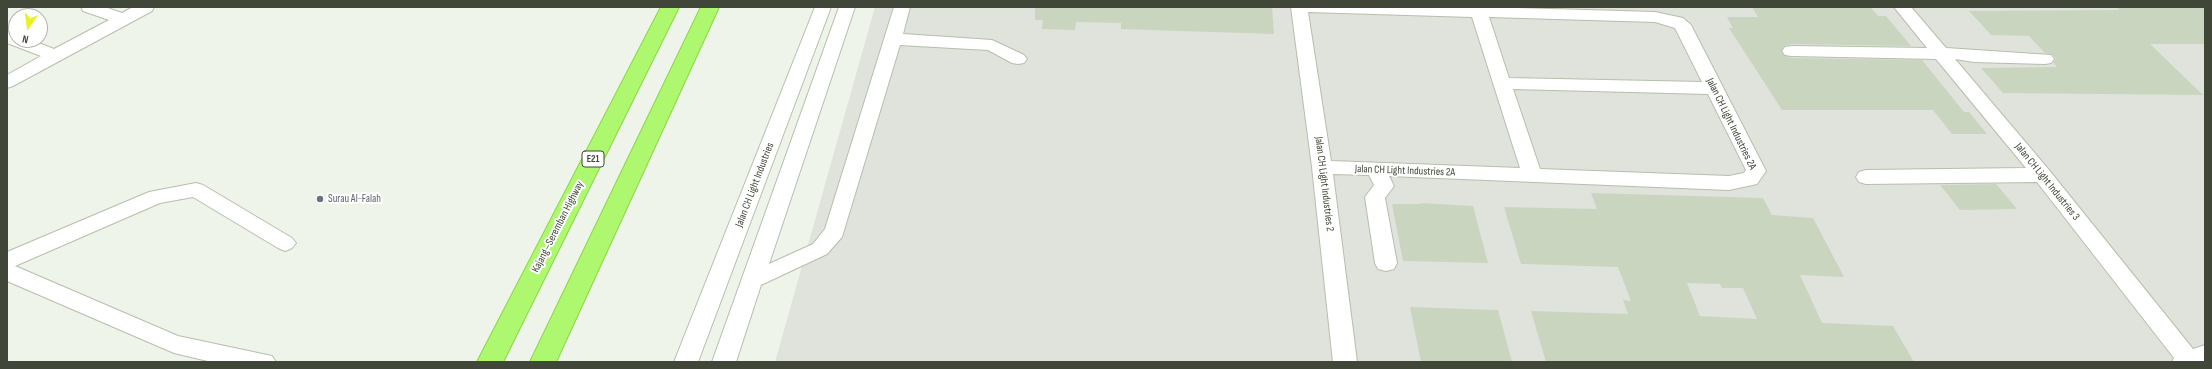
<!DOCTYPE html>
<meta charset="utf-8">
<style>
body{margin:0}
#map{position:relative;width:2212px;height:369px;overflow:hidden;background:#eef4e9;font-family:"Sofia Sans Condensed",sans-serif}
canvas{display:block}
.frame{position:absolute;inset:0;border:8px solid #404738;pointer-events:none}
.north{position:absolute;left:8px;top:8px;width:40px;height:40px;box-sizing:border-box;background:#fff;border:1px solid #b3b5af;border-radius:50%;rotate:193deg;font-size:11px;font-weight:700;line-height:16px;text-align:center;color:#404738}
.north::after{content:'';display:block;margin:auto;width:14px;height:18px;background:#ecf123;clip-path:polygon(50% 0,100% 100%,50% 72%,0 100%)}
</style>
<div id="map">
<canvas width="2212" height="369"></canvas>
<div class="frame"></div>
<div class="north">N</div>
</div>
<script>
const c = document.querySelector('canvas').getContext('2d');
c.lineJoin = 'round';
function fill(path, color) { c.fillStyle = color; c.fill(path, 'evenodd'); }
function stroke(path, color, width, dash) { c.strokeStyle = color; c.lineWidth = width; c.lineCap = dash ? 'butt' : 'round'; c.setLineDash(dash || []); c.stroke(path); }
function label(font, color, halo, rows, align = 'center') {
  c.font = font + ' "Sofia Sans Condensed",sans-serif'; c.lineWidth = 4; c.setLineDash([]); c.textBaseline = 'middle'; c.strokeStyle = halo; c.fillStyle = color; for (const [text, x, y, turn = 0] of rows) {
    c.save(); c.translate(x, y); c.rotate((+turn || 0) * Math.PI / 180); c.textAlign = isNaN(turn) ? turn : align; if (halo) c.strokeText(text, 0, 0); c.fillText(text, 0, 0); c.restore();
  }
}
const industrial = new Path2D(`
 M875,7H2205V362H775Z`);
const building = new Path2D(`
 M1035,7H1272L1274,34L1121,29V23L1076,22L1075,30L1042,29L1043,20H1035Z
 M1752,7L1871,8L1878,16H1886L1911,46L1791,44L1784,46L1781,52L1785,56L1791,58L1922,60L1964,112H1969L1987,134H1952L1933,110H1782L1729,28H1733L1727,17H1758Z
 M2116,7H2205V44H2150L2203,95L2003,93L1981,68L2057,67L2053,62L2056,59L2052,54L2045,53L2029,36L1991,35L1969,11L2120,10Z
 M1996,184L2017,209L1960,210L1940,185Z
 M1591,193L1763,198L1772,215L1813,218L1844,277L1800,275L1822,323L1893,326L1914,362H1546L1531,311L1628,314L1623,300L1631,301L1618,267L1521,264L1504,207L1597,209ZM1687,283L1720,284L1722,288H1743L1757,319L1700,316Z
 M1420,203L1473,206L1488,263L1403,261L1392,204H1421Z
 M1410,307L1498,310L1512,362H1421Z`);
const minor = new Path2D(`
 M81,7H105L122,13L133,7H154L152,11L13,86L7,88V75L41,56L7,43V32L16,34V40H31L54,49L109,20L83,11Z
 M815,7H831L698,362H674Z
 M839,7H855L769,264L813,244L825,229L894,7H910L903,34L992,40L1024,55L1027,59L1024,63L1018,64L1012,63L988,50L900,45L842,237L827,254L761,285L736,362H712Z
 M1291,7H1482L1655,12L1683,18L1691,25L1766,171L1757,184L1729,190L1389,176L1394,186L1385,198L1397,263L1394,269L1386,271L1378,269L1375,263L1365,197L1374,185L1369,175L1333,174L1357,362H1333L1312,167ZM1308,12L1472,17L1520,168L1331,161ZM1489,17L1655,22L1675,28L1702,82L1509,78ZM1513,89L1708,94L1746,170L1744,173L1729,176L1540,169Z
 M1894,7H1911L1946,48L2051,55L2054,59L2051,63L2045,64L1974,62L1955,59L2049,170L2193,349L2205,345V362H2172L2174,358L2037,182L1866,184L1859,182L1856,177L1859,172L1866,170L2026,168L1936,59L1791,56L1785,55L1782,51L1785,47L1791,46L1927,48Z
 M196,183L203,185L292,238L296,243L292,248L285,251L278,248L193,197L160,203L15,266L178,336L272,356L276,362H212L174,353L7,281V252L149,192Z`);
const highway = new Path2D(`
 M661,7H679L503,362H477Z
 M701,7H719L556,362H530Z`);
const markers = [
 [320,199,4,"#6b7280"]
];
const shields = [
 [593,159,22]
];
const shieldNames = [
 ["E21",593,159]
];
const streetNames = [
 ["Jalan CH Light Industries 2A",1731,124,64],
 ["Jalan CH Light Industries 2A",1405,171,2],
 ["Jalan CH Light Industries 3",2047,182,51],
 ["Jalan CH Light Industries 2",1324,184,83],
 ["Jalan CH Light Industries",755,185,-69],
 ["Kajang–Seremban Highway",558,227,-63]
];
const worshipNames = [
 ["Surau Al-Falah",328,199]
];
fill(industrial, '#e0e3db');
fill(building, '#cad5bf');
stroke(minor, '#b5bfac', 2);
stroke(highway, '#8bd740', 2);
fill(minor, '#fff');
fill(highway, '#aef870');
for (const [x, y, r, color] of markers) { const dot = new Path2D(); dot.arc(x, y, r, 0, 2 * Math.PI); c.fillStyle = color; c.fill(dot); stroke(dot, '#fff', 1.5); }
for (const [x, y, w] of shields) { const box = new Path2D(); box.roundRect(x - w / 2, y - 8, w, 16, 3); c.fillStyle = '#fff'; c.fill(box); stroke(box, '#404738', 1); }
label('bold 10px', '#404738', null, shieldNames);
label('11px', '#404738', '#fff', streetNames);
label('11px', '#5b616d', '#fff', worshipNames, 'left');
</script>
